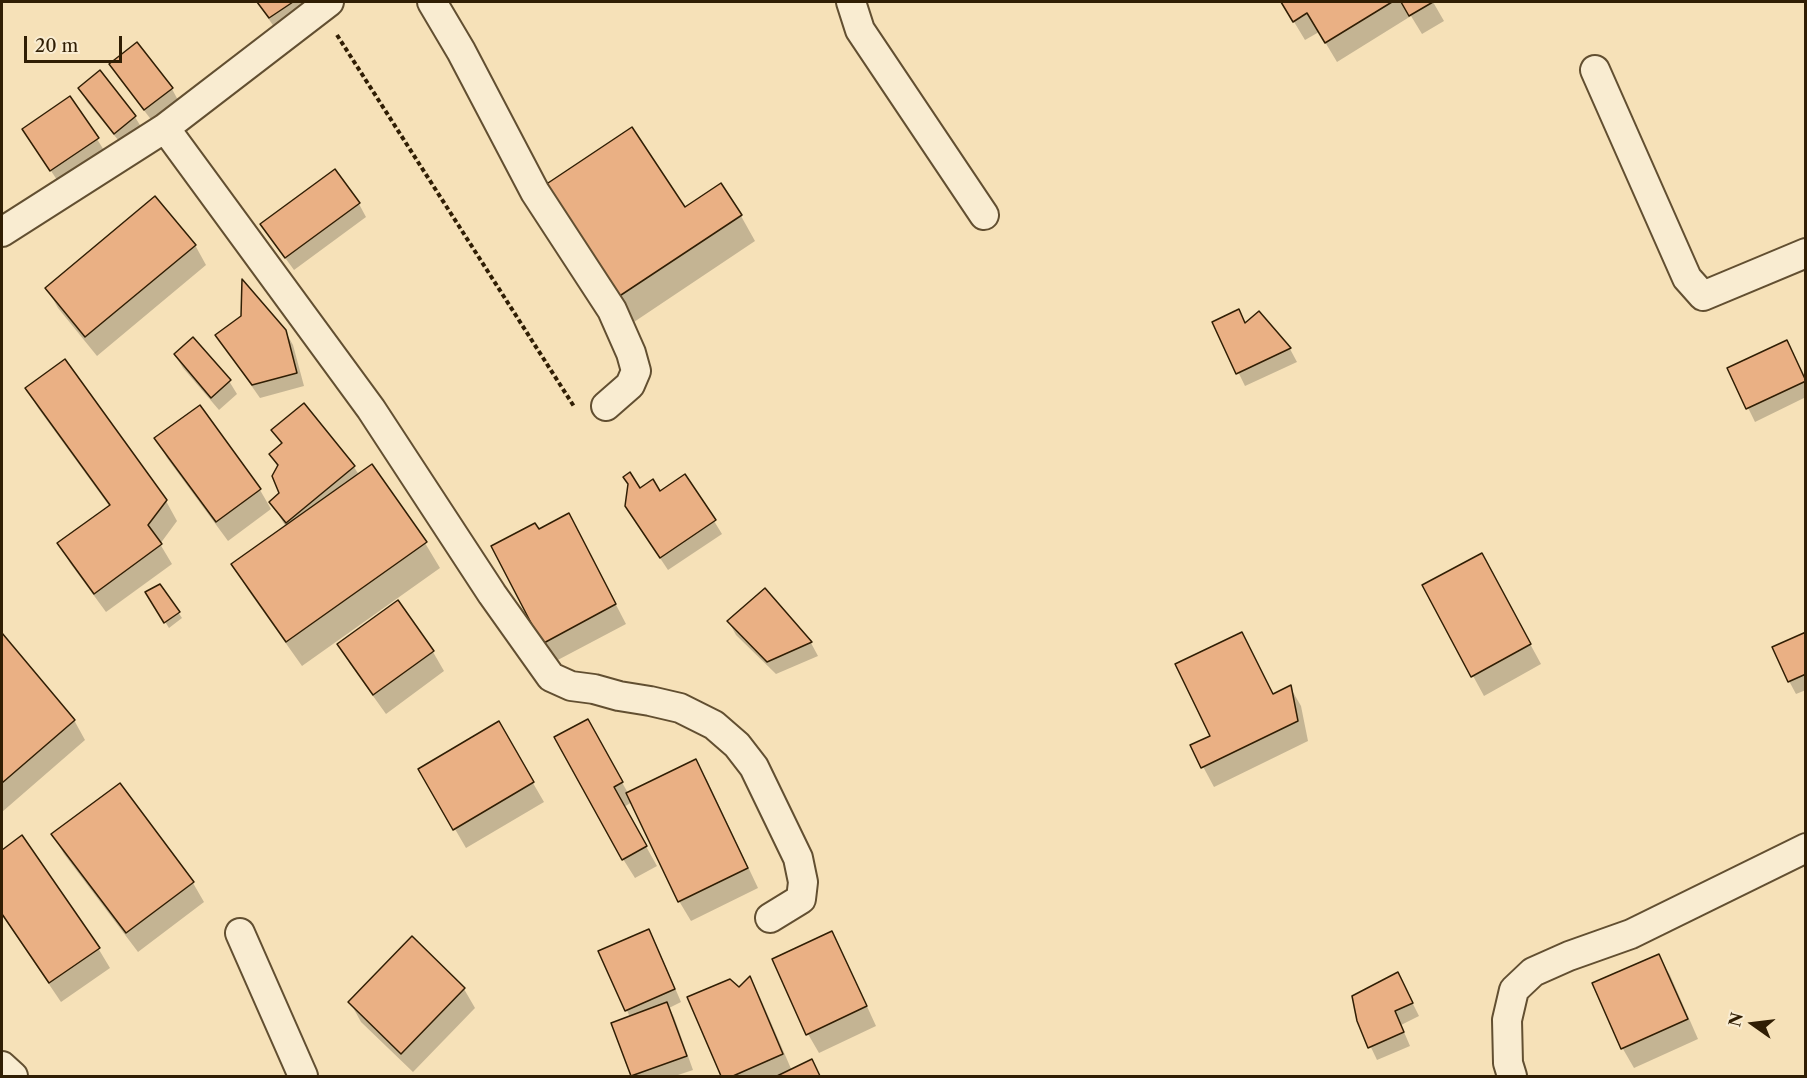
<!DOCTYPE html>
<style>
body{margin:0}
#map{position:relative;width:1807px;height:1078px;overflow:hidden;background:#f6e1b8;font-family:"Libre Caslon Text",serif}
canvas{display:block}
.frame{position:absolute;inset:0;border:3px solid #301e04;pointer-events:none}
.north{position:absolute;left:1723px;top:994px;width:60px;height:60px;-webkit-text-stroke:4px #f9ecd1;paint-order:stroke;rotate:284deg;font-size:16px;font-weight:700;line-height:24px;text-align:center;color:#301e04}
.north::after{content:'';display:block;margin:auto;width:21px;height:27px;background:#301e04;clip-path:polygon(50% 0,100% 100%,50% 72%,0 100%)}
.scale{position:absolute;left:24px;top:36px;width:98px;height:27px;box-sizing:border-box;border:3px solid #301e04;border-top:0;padding-left:8px;font-size:18px;line-height:21px;white-space:nowrap;color:#301e04;-webkit-text-stroke:4px #f9ecd1;paint-order:stroke}
</style>
<div id="map">
<canvas width="1807" height="1078"></canvas>
<div class="frame"></div>
<div class="north">N</div>
<div class="scale">20 m</div>
</div>
<script>
const c = document.querySelector('canvas').getContext('2d');
c.lineJoin = 'round';
function fill(path, color) { c.fillStyle = color; c.fill(path, 'evenodd'); }
function stroke(path, color, width, dash) { c.strokeStyle = color; c.lineWidth = width; c.lineCap = dash ? 'butt' : 'round'; c.setLineDash(dash || []); c.stroke(path); }
const shadow = new Path2D(`
 M257,2H332L281,37Z
 M1282,2H1433L1444,21L1422,34L1411,16L1337,62L1319,32L1305,40Z
 M137,44L172,89L179,102L153,122L118,77L111,64Z
 M80,88L135,117L143,130L123,146L87,102Z
 M24,130L97,139L105,152L59,183Z
 M359,204L366,217L294,270L270,237Z
 M685,209L741,216L755,241L631,324L558,213Z
 M195,245L206,265L97,356L58,308L47,288Z
 M1238,311L1246,325L1259,314L1290,349L1297,362L1245,386L1214,323Z
 M285,331L293,345L304,386L260,398L225,348Z
 M175,355L229,381L237,394L219,410L183,368Z
 M1729,369L1806,380V397L1755,422Z
 M27,389L166,501L177,521L160,544L172,564L106,612L70,563L59,544L110,507L38,408Z
 M199,407L260,490L271,509L228,541L167,458L156,439Z
 M273,430L354,467L359,475L425,543L440,568L302,666L248,590L233,564L286,527L271,502L281,493L278,468L271,454L282,445Z
 M639,490L660,493L714,521L722,534L668,570L634,519Z
 M538,531L579,534L626,624L554,662L543,643Z
 M1492,574L1541,664L1484,696L1424,586Z
 M765,590L811,643L818,656L776,674L736,635L729,622Z
 M147,593L178,612L182,618L169,628Z
 M397,602L433,652L444,671L386,714L350,664L339,645Z
 M1806,633V690L1796,694L1789,681Z
 M1241,634L1273,695L1290,687L1301,706L1308,741L1214,787L1192,746L1212,736Z
 M2,635L74,720L85,740L2,812Z
 M587,721L628,793L695,761L707,780L758,888L691,921L679,901L632,802L624,807L657,866L635,878L623,859Z
 M498,723L544,802L466,848L420,769Z
 M53,835L193,883L204,902L138,952L64,854Z
 M22,837L98,948L110,968L61,1002L2,915V851Z
 M648,931L656,944L681,1002L669,1008L674,1017L693,1070L675,1076H633L613,1023L630,1017L600,952Z
 M831,933L842,952L876,1026L819,1053L808,1034Z
 M1658,956L1670,975L1698,1039L1634,1068L1623,1049L1594,984Z
 M1398,974L1419,1016L1401,1025L1410,1046L1377,1060L1358,1020Z
 M749,978L760,997L792,1071L811,1061L820,1076H723L689,998L739,989Z
 M464,989L475,1008L413,1072L361,1022L350,1002Z`);
const building = new Path2D(`
 M257,2H293L269,18Z
 M1281,2H1392L1325,43L1307,13L1293,22Z
 M1401,2H1433L1409,16Z
 M137,42L173,88L144,110L109,64Z
 M100,70L136,116L114,134L78,88Z
 M70,96L99,138L50,171L22,129Z
 M632,127L685,207L721,183L742,215L615,299L542,187Z
 M335,169L360,203L285,258L260,224Z
 M155,196L196,245L85,337L45,288Z
 M242,279L286,330L297,373L252,385L215,335L241,316Z
 M1239,309L1245,323L1259,311L1291,348L1236,374L1212,322Z
 M193,337L231,380L211,398L174,354Z
 M1787,340L1806,381L1746,409L1727,368Z
 M65,359L167,500L148,525L162,544L94,594L57,543L110,505L25,388Z
 M304,403L355,466L286,523L269,502L279,493L272,476L278,465L269,454L282,443L271,430Z
 M200,405L261,489L216,522L154,438Z
 M372,464L427,542L286,642L231,564Z
 M630,472L640,488L653,479L660,491L685,474L716,520L660,558L625,506L628,484L623,477Z
 M569,513L616,604L542,644L491,546L535,523L539,529Z
 M1482,553L1531,644L1471,677L1422,585Z
 M160,584L180,612L164,623L145,592Z
 M765,588L812,642L767,662L727,621Z
 M398,600L434,651L373,695L337,644Z
 M1242,632L1273,694L1291,685L1298,721L1201,768L1190,745L1210,736L1175,664Z
 M1806,632V674L1788,682L1772,647Z
 M2,633L75,720L2,783Z
 M588,719L623,782L614,787L647,846L622,860L554,737Z
 M499,721L534,782L453,830L418,769Z
 M696,759L748,868L678,902L626,793Z
 M120,783L194,882L126,933L51,834Z
 M22,835L100,948L49,983L2,914V850Z
 M649,929L675,989L625,1011L598,951Z
 M832,931L867,1006L806,1035L772,959Z
 M412,936L465,988L401,1054L348,1002Z
 M1659,954L1688,1019L1621,1049L1592,983Z
 M1398,972L1413,1003L1395,1011L1404,1032L1368,1048L1357,1021L1352,996Z
 M750,976L783,1054L733,1076H721L687,997L730,979L739,987Z
 M667,1002L687,1056L631,1076L611,1023Z
 M812,1059L820,1076H777Z`);
const path = new Path2D(`
 M337,35L575,408`);
const minor = new Path2D(`
 M432,2L461,51L535,192L612,310L631,353L636,371L630,385L606,406
 M851,2L860,30L984,215
 M1595,70L1687,278L1703,296L1806,253
 M165,128L371,409L492,594L551,677L571,686L594,689L619,696L650,701L680,708L714,725L737,745L754,767L798,858L803,882L801,899L770,918
 M2,232L165,128L329,2
 M240,933L303,1076
 M2,1066L13,1076
 M1512,1076L1508,1063L1507,1020L1514,990L1533,972L1569,956L1631,934L1806,848`);
fill(shadow, '#0003');
fill(building, '#eab084');
stroke(building, '#301e04', 1.5);
stroke(minor, '#624f31', 32);
stroke(path, '#301e04', 4, [4.5, 3]);
stroke(minor, '#f9ecd1', 28);
</script>
